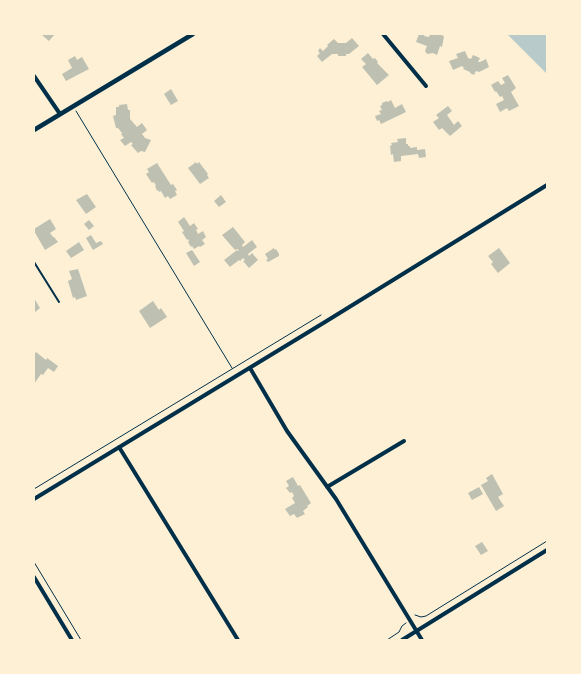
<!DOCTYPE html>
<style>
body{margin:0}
#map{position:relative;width:581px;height:674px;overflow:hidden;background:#fdf0d5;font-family:"Exo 2",sans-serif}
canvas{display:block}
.frame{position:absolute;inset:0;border:35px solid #fdf0d5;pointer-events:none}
</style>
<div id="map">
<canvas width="581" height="674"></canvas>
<div class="frame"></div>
</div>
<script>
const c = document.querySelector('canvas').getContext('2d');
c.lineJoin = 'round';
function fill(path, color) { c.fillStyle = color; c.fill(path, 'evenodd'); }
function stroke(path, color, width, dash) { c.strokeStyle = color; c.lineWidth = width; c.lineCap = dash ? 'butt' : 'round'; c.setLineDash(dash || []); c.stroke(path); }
const green = new Path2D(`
 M507,34H547V74Z`);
const building = new Path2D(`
 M43,34H55L49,41L42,35Z
 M419,34H425L424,36L429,37L430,34H441V35L444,36L442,47L440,46L437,55L433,53L427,54L425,51L427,46L416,42Z
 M352,38L359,46L349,54H346V56H338V54H332L322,62L317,56L320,53L318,51L320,48L323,51L328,46L327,45L334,39L338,43H346Z
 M465,51L468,58L471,59L473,55L480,58L478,62H480L486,59L489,67L479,72L476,71L474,75L470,73V72L463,69L464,68L462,66L453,70L449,61L458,58L456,54Z
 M368,53L373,59L375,58L378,62L377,63L389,75L377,85L362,67L366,64L361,59Z
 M75,56L77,60L82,57L89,69L66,81L62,74L72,68L68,60Z
 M508,75L516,88L511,92L519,106L509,111L507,108L500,112L496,104L504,100L502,96L500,97L496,91L495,92L491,85L498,81L501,85L505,83L502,78Z
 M171,89L178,101L171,105L164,94Z
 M391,100L395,108L402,104L406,112L381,124L379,120L377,121L375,116L381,114L379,111L382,110L380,106L382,105V103L387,101L388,102Z
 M127,104L128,110H130V119L137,127L142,123L147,130L142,134L145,138L151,140L145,152L141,151L138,153L131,145L133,144L131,142L125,146L120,140L124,138L121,134L122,133L118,128H116L113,116L116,115V107H119V105Z
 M448,106L452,111L447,115L454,125L458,121L462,126L450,136L442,128L439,130L433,122L439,118L436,115Z
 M406,138V144H408V146H410V148L417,147V150L425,149L426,157L419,158L418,154L401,156V161L394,162L393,154L391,155L390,146L392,145L391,143L398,142L397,139Z
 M196,162L197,164L199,162L208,174L207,175L209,178L200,184L188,168Z
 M157,163L171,185L173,184L177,190L175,191L177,195L170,199L168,196L165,198L161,191L159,192L158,190L157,191L155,186H156L154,182L152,183L146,174L149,172L147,169Z
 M87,194L96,207L86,214L76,200Z
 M221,195L226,202L219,207L214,201Z
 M184,217L190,226L194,223L198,229L196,230L198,234L203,231L206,237L202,240L205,244L200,247L199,246L194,249L192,246L191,247L188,242L189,241L188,239L187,240L182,232L184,231L178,222Z
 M50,219L56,229L50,233L53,237H54L58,242L45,250L34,231V229Z
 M89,220L94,226L89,230L84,224Z
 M233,227L245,242L242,245L243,247L252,240L257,247L248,254L249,256L252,253L258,260L249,268L243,261L245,260L243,258L240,261L239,260L230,267L224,260L237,250L238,251L239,250L237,249L235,250L222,235Z
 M91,235L96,243L101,241L103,244L93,250L86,238Z
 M79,242L84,250L71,258L66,251Z
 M274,248L275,250L276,249L279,254V256L268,262L266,260L268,259L265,254Z
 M499,248L510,263L498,273L491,264L493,262L488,256Z
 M192,250L200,262L194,266L186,253Z
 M78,269L87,296L76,300L75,297L73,298L68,281L72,279L69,271Z
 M34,298L40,308L34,313Z
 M153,301L159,310L161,308L167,317L150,328L139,311Z
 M36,352L46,360L47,358L58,366L54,372L48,368L43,375L41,374L34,384V355Z
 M492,474L503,494L498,497L504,506L496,511L481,485L488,481L486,478Z
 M293,477L298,486L300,485L311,503L307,506L308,507L303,511L305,514L297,518L294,514L290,516L285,509L295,503L292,498L294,496L292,492L290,493L286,488L289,486L286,481Z
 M479,487L483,494L472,500L468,493Z
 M482,542L488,551L481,555L475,546Z`);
const path = new Path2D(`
 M76,111L232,368
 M34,489L321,315
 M34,562L81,640
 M415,615L421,617L426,616L547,541
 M387,640L399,632L402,626L406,623`);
const service = new Path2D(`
 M34,262L59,302`);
const minor = new Path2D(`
 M383,34L426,86
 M34,76L60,114
 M250,368L287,431L336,499L422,640
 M119,447L238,640
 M327,487L404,441
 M34,499L325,322L547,185
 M34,577L72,640
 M402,640L547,550`);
const tertiary = new Path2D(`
 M34,130L193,34`);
fill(green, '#b9caca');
fill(building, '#bec0b2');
stroke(path, '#003049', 1);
stroke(service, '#003049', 2);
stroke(minor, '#003049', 4);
stroke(tertiary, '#003049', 4.5);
</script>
